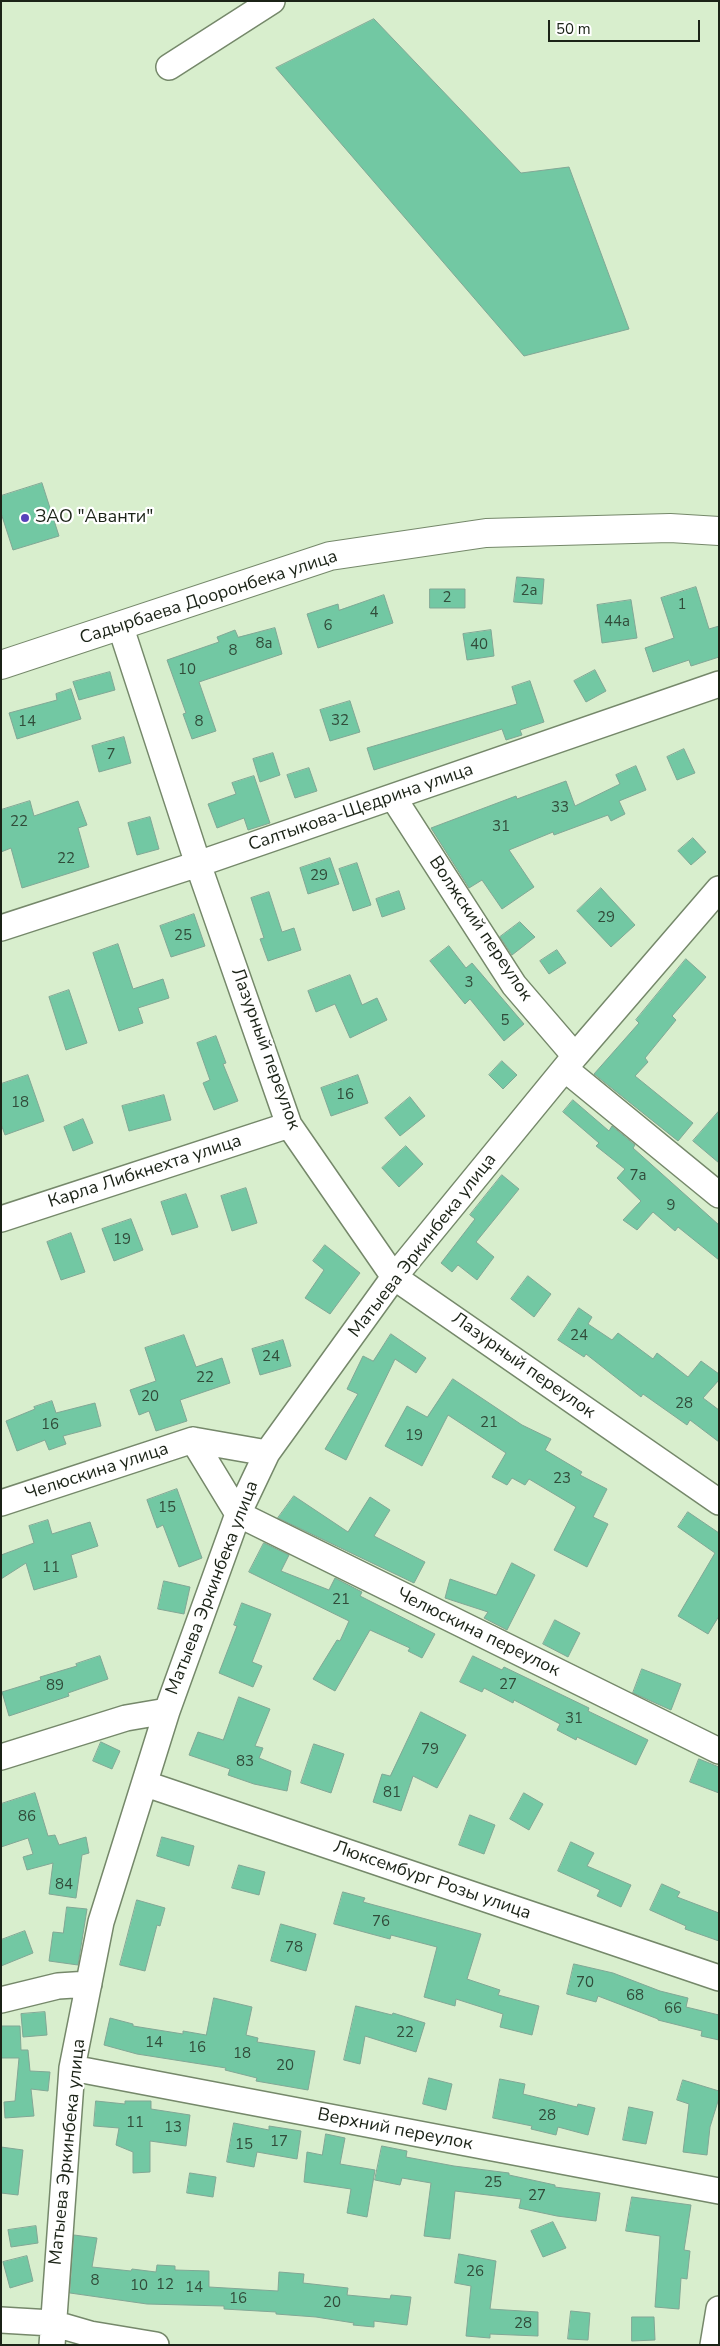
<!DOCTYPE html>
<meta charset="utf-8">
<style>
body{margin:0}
#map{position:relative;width:720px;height:2346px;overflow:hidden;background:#d8eecd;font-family:"Nunito Sans",sans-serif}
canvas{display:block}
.frame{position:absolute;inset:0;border:2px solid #1b2317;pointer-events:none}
.scale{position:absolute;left:548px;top:20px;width:152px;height:22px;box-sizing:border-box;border:2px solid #1b2317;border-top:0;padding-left:6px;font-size:15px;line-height:18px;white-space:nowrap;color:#1b2317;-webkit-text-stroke:4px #fff;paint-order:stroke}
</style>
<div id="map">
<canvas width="720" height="2346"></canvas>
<div class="frame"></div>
<div class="scale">50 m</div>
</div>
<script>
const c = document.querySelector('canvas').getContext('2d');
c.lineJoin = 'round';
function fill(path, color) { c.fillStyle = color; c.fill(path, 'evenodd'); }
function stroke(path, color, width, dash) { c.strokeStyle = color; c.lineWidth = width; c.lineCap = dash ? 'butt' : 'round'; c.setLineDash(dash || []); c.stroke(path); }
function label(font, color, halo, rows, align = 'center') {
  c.font = font + ' "Nunito Sans",sans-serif'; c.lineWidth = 4.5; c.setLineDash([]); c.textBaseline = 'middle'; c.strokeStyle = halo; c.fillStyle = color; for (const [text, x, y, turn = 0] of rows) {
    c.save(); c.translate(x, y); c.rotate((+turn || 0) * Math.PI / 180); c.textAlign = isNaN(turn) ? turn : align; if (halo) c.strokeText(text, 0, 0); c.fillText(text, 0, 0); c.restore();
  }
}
const building = new Path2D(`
 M374,19L521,173L569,167L629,329L524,356L276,68Z
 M42,483L59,536L13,550L1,513V496Z
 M517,577L544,579L542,604L514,602Z
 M696,587L709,629L719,626V657L691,666L689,660L653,672L645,648L674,638L661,598Z
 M430,589H465V608H430Z
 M384,595L393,623L318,648L307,614L338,604L339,610Z
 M631,600L637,638L602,643L597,605Z
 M275,628L282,654L199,682L216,731L192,739L183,714L186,713L167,660L219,642L217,637L235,630L238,637Z
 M491,630L494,656L467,660L463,634Z
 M595,670L606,691L586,702L574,681Z
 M110,672L115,690L79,700L73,682Z
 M530,681L544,722L520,730L522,735L506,740L502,729L374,770L367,748L517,704L512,687Z
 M71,689L81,719L17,739L9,713L57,700L56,694Z
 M350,701L360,732L330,741L320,710Z
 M124,737L131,763L99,772L92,746Z
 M684,749L695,773L677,780L667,757Z
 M273,753L280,775L260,782L253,759Z
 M636,766L646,790L619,801L625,814L611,821L608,815L554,835L553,832L509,850L534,887L502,909L482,880L469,888L431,828L516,796L517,799L566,781L575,806L620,784L616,775Z
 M309,768L317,791L295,798L287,775Z
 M254,776L270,823L248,830L244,818L217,828L208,804L236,794L232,783Z
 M30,801L34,816L78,801L87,825L78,828L89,867L22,888L11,848L1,852V810Z
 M150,817L159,849L137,855L128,823Z
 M693,838L706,852L691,865L678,851Z
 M330,858L339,884L308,894L300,868Z
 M357,863L371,905L353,911L339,869Z
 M601,888L635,925L611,947L577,911Z
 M399,891L405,909L382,917L376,899Z
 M269,892L282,932L294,928L301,950L268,961L260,939L264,938L251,898Z
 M194,914L205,946L171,957L160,926Z
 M520,922L535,937L512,955L500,937Z
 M118,944L133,989L163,979L169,998L138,1008L143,1023L119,1031L93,953Z
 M449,946L466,968L472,963L524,1024L504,1041L470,999L465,1004L430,961Z
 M557,950L566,963L549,974L540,961Z
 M686,959L706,977L672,1016L676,1020L645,1058L648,1062L635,1076L693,1123L678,1141L594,1074L639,1023L636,1020Z
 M350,975L362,1005L377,998L387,1020L350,1038L335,1004L316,1012L308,991Z
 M69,990L87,1043L66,1050L49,997Z
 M216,1036L226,1063L223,1064L238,1101L214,1110L203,1083L210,1080L197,1043Z
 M502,1061L517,1075L503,1089L489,1075Z
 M28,1075L44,1121L5,1135L1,1124V1084Z
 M358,1075L368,1103L331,1116L321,1088Z
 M164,1095L171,1120L129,1131L122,1106Z
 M410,1097L425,1116L400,1136L385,1118Z
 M573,1100L609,1131L612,1126L635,1145L633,1148L719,1225V1260L678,1227L675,1231L653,1212L637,1230L623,1220L641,1201L617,1178L625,1169L596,1146L599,1143L563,1112Z
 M719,1111V1163L693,1141Z
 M83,1119L93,1143L73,1151L64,1127Z
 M406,1146L423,1164L399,1187L382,1168Z
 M502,1175L519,1189L476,1242L494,1257L477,1280L458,1265L452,1272L441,1263L475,1219L470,1215Z
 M246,1188L257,1223L232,1231L221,1196Z
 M186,1194L198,1227L172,1235L161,1202Z
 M131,1219L143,1250L114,1261L102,1229Z
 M71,1233L85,1272L61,1280L47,1242Z
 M325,1245L360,1273L330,1314L305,1298L324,1270L313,1261Z
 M528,1276L551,1294L534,1317L511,1299Z
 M579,1308L592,1317L588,1324L612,1340L618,1333L653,1359L657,1353L688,1377L701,1361L719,1374V1380L703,1398L719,1410V1442L690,1420L687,1425L643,1394L641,1397L586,1354L584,1357L558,1340Z
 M391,1334L426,1358L416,1373L395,1359L346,1460L325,1449L358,1394L347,1389L363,1356L373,1361Z
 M184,1335L196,1367L222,1358L230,1383L180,1400L187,1421L156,1431L149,1411L139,1415L130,1390L156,1381L145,1348Z
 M283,1340L291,1366L260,1375L252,1349Z
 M453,1379L522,1425L551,1439L545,1450L582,1472L580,1475L607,1489L593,1517L608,1524L587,1567L554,1550L576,1507L529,1479L525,1485L512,1478L507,1485L492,1477L506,1453L448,1415L422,1466L385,1446L407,1406L427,1417Z
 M52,1401L56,1413L95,1403L101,1426L63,1436L66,1444L49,1450L45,1440L17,1451L6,1421L35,1409L34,1407Z
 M177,1489L202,1558L179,1567L163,1525L157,1528L147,1500Z
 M294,1496L348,1532L370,1497L390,1510L374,1536L425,1562L414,1583L278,1518Z
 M688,1512L719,1533V1616L708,1634L678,1616L715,1553L678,1527Z
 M48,1520L52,1534L90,1522L98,1546L71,1555L77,1577L34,1590L26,1563L1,1579V1555L34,1543L29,1526Z
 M264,1543L289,1555L281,1571L329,1590L335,1578L362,1592L360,1596L435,1634L422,1658L408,1651L410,1648L370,1630L335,1691L313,1679L337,1640L340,1641L349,1621L249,1572Z
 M512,1563L535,1575L507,1630L484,1618L488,1612L445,1598L450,1579L496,1595Z
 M164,1581L190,1587L184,1614L158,1609Z
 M242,1603L271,1614L252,1662L262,1666L253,1687L219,1673L237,1626L234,1625Z
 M555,1620L580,1633L568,1657L543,1644Z
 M100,1656L108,1679L68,1693L69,1696L9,1716L2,1692L41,1680L40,1677L77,1666L76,1664Z
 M473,1656L502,1670L504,1667L589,1708L588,1711L648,1740L636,1765L577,1737L576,1740L557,1730L560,1724L514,1700L513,1703L484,1688L482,1692L460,1682Z
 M642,1669L681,1684L671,1710L633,1693Z
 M239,1697L270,1709L255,1746L263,1748L259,1758L291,1771L287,1791L254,1784L228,1775L230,1769L189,1755L198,1732L223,1740Z
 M421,1712L466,1735L437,1788L413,1776L401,1811L373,1802L382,1774L390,1776Z
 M101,1742L120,1751L112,1769L93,1761Z
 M314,1744L344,1754L331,1793L301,1783Z
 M699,1759L719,1767V1793L690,1782Z
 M35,1793L48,1836L55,1835L59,1845L86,1837L89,1853L82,1855L76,1898L49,1894L53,1863L27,1870L23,1857L33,1854L28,1838L1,1847V1804Z
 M524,1793L543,1804L529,1830L510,1819Z
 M470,1815L495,1825L484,1854L459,1845Z
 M162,1837L194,1846L189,1866L157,1856Z
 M571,1842L594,1853L587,1866L631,1885L621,1907L597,1896L600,1890L558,1871Z
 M239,1865L265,1872L259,1895L232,1888Z
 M662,1884L680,1892L677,1897L719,1913V1941L685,1929L686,1926L650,1910Z
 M343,1892L365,1898L363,1902L481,1934L467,1979L500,1990L498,1995L539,2006L532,2035L500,2027L503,2014L456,1999L455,2006L424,1997L437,1947L391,1935L390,1939L334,1924Z
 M137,1900L165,1908L160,1926L157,1925L145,1971L120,1965Z
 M67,1907L87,1909L78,1965L49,1961L53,1932L63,1933Z
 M281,1924L316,1934L306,1971L271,1961Z
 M25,1931L33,1953L1,1966V1940Z
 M574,1964L613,1973L660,1991L688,1998L686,2007L719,2015V2040L701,2036L702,2031L658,2020V2019L598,1996L596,2002L567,1994Z
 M214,1998L252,2007L246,2035L258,2038L257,2042L315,2051L308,2090L256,2081L257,2078L225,2070L226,2068L137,2054L104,2045L110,2018L133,2024V2026L183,2034V2031L206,2035Z
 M356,2006L392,2015L393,2013L425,2023L416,2052L365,2036L360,2064L344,2060Z
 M45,2012L47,2035L23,2037L21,2014Z
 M1,2026H20L21,2050H28L30,2071L50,2072L48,2091L31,2089L34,2116L5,2118L4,2102L15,2101L19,2058H1Z
 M429,2078L452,2084L446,2110L423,2104Z
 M500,2079L525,2084L523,2094L577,2107L578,2104L595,2108L588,2135L558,2127L556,2135L531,2129L532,2126L493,2118Z
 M683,2080L719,2091V2098L710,2127L707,2155L683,2152L689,2104L677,2100Z
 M96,2101L125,2104V2101H151V2109L190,2115L186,2146L150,2141V2172L133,2173V2152L116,2145L119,2128L94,2126Z
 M629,2107L653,2112L646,2144L623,2140Z
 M234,2123L269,2130V2126L301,2131L297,2159L257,2152L254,2167L227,2162Z
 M326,2134L345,2138L340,2164L375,2170L367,2217L347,2213L351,2189L304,2182L307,2152L322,2155Z
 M382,2146L407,2151L406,2157L454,2166L509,2173V2175L555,2185V2187L600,2193L596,2221L557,2216L519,2208L521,2199L455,2191L450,2239L424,2236L431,2183L402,2178L400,2185L375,2180Z
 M1,2147L23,2150L18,2195L1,2193Z
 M190,2173L216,2177L213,2197L187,2193Z
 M632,2197L691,2205L684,2250L690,2251L687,2279L681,2278L679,2309L655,2307L660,2236L626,2231Z
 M553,2222L566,2248L543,2257L531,2231Z
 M36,2226L38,2243L11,2247L8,2230Z
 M74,2235L97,2238L92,2267L131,2271L132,2269L156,2272L157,2265L175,2266V2270L209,2271V2287L278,2291L279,2272L304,2274L303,2283L348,2288L347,2295L390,2299L391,2295L411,2297L407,2325L374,2321V2327L353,2325L354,2323L316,2317L276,2314V2312L224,2309V2306L147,2304L70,2293Z
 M459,2254L496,2261L490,2309L538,2312V2336L490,2334V2338L466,2336L471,2286L455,2283Z
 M27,2256L33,2281L10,2288L3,2262Z
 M571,2311L590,2313L588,2340L568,2339Z
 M632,2317H654L655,2340L632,2341Z`);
const street = new Path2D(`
 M169,67L272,1
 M120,625L198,864L289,1125L394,1277L719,1502
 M393,797L514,985L575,1056
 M1,928L198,864L719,684
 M565,1069L719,1195
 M1,1219L289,1125
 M193,1440L238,1514L719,1751
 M1,1503L193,1440L267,1453
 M1,1757L126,1718L167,1711
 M146,1784L719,1978
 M1,2000L58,1986L89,1984
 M72,2068L719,2191
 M1,2320L52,2323L90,2334L156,2345
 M52,2345L72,2068L101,1922L167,1711L238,1514L267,1453L394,1277L575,1056L719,889
 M713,2345L719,2309`);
const secondary = new Path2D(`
 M1,665L330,556L486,533L670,528L719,531`);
const markers = [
 [25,518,5,"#5742ba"]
];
const numberNames = [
 ["2a",529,591],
 ["2",447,598],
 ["1",682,605],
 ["4",374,613],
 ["44a",617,622],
 ["6",328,626],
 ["8a",264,644],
 ["40",479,645],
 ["8",233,651],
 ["10",187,670],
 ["32",340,721],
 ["14",27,722],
 ["8",199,722],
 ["7",111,755],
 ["33",560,808],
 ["22",19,822],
 ["31",501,827],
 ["22",66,859],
 ["29",319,876],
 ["29",606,918],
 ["25",183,936],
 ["3",469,983],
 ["5",505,1021],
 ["16",345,1095],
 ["18",20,1103],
 ["7a",638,1176],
 ["9",671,1206],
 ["19",122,1240],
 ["24",579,1336],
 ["24",271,1357],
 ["22",205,1378],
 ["20",150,1397],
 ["28",684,1404],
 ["21",489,1423],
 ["16",50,1425],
 ["19",414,1436],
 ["23",562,1479],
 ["15",167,1508],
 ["11",51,1568],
 ["21",341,1600],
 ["27",508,1685],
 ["89",55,1686],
 ["31",574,1719],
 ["79",430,1750],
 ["83",245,1762],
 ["81",392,1793],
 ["86",27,1817],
 ["84",64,1885],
 ["76",381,1922],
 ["78",294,1948],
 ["70",585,1983],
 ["68",635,1996],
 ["66",673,2009],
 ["22",405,2033],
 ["14",154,2043],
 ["16",197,2048],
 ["18",242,2054],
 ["20",285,2066],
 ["28",547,2116],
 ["11",135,2123],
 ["13",173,2128],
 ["17",279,2142],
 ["15",244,2145],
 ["25",493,2183],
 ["27",537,2196],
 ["26",475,2272],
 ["8",95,2281],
 ["12",165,2285],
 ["10",139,2286],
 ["14",194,2288],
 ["16",238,2299],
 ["20",332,2303],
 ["28",523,2324]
];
const poiNames = [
 ["ЗАО \"Аванти\"",35,518]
];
const streetNames = [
 ["Садырбаева Дооронбека улица",209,598,-18],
 ["Салтыкова-Щедрина улица",361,808,-19],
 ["Волжский переулок",480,929,56],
 ["Лазурный переулок",265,1049,70],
 ["Карла Либкнехта улица",145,1172,-18],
 ["Матыева Эркинбека улица",423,1246,-52],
 ["Лазурный переулок",523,1366,35],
 ["Челюскина улица",97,1472,-18],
 ["Матыева Эркинбека улица",213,1588,-69],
 ["Челюскина переулок",478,1633,26],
 ["Люксембург Розы улица",432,1881,19],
 ["Верхний переулок",395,2130,11],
 ["Матыева Эркинбека улица",68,2152,-84]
];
fill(building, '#72c8a3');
stroke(building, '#81a795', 1);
stroke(street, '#75886a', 28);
stroke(secondary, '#75886a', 30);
stroke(street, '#fff', 25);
stroke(secondary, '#fff', 28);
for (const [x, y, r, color] of markers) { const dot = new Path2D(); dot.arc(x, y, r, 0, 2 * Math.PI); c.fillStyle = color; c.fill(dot); stroke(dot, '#fff', 2); }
label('15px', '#314c3a', null, numberNames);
label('18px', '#1b2317', '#fff', poiNames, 'left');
label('18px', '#1b2317', '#fff', streetNames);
</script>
